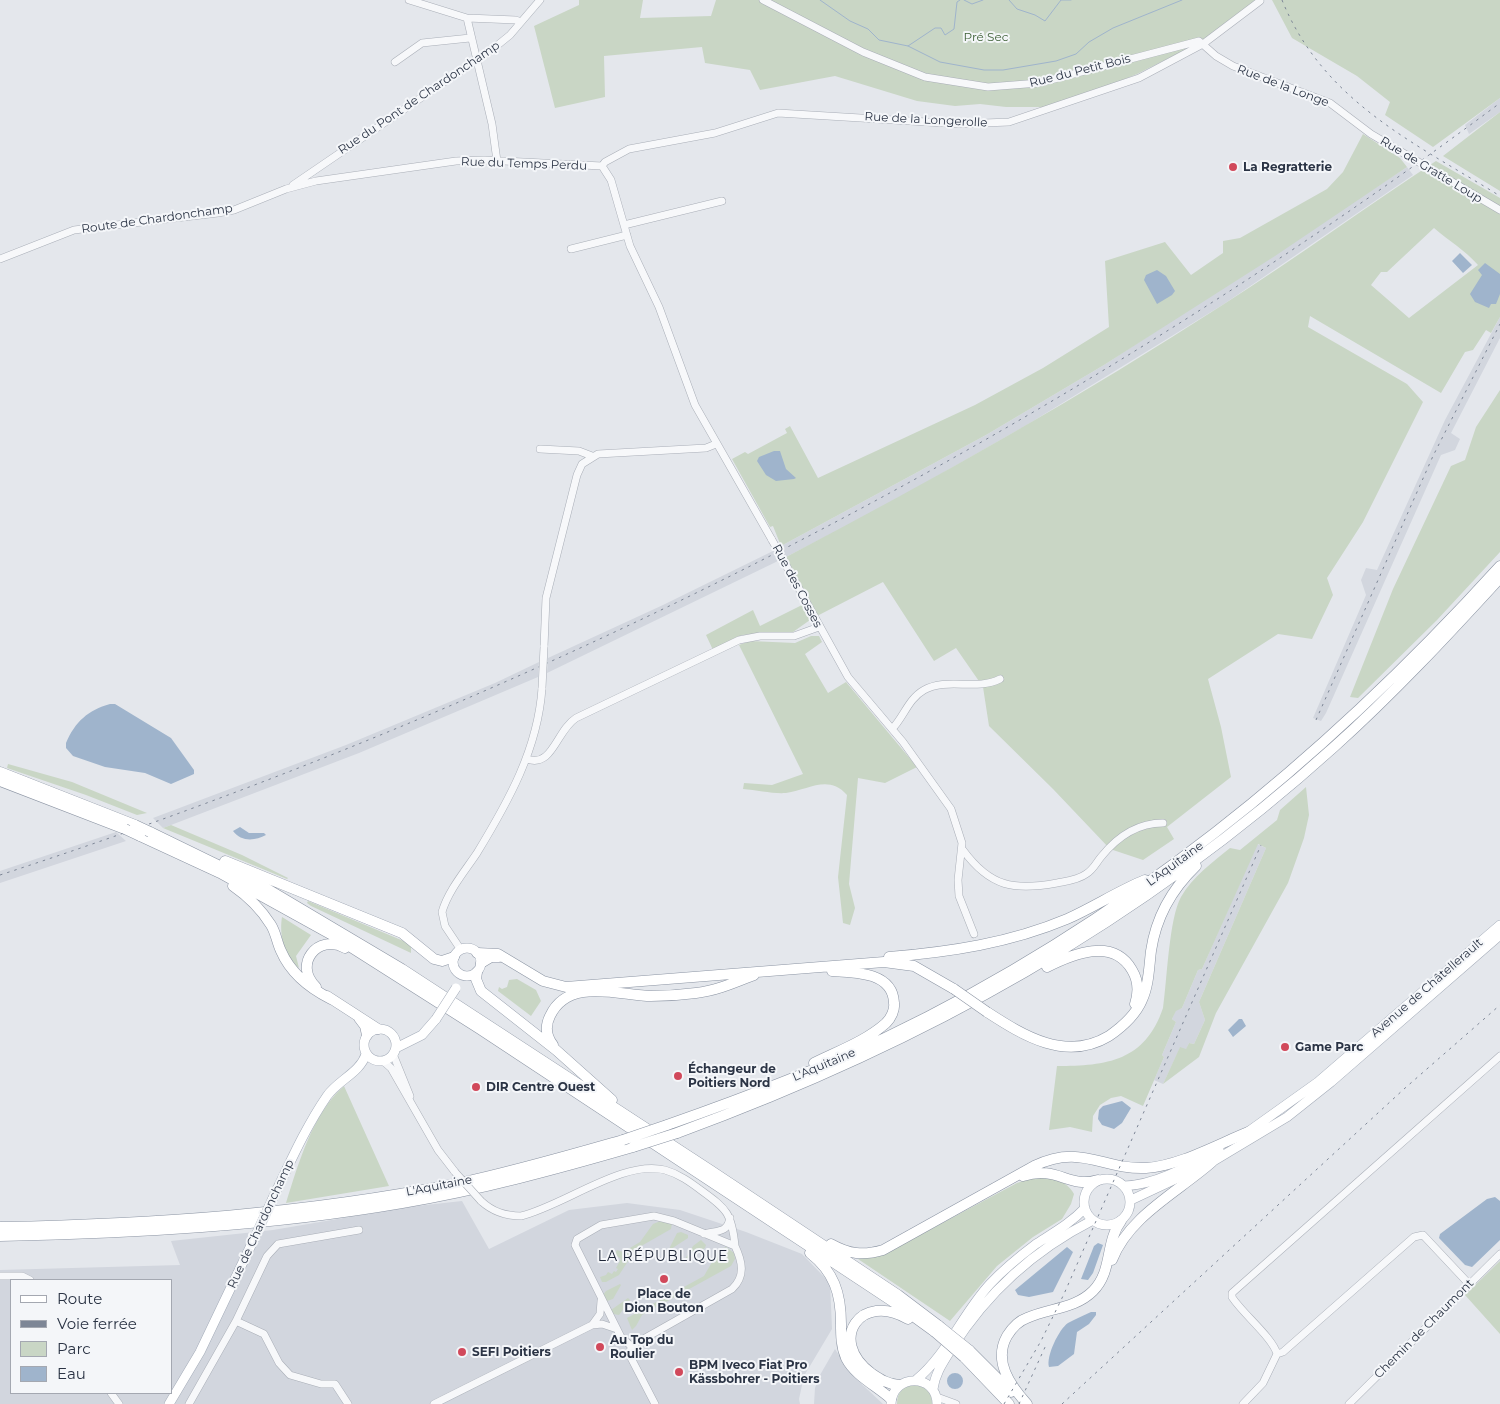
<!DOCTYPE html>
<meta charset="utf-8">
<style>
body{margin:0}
#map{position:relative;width:1500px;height:1404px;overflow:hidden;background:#e4e7ec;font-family:Montserrat,sans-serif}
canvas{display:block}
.legend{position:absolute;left:10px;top:1279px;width:162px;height:115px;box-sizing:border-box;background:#f4f6f9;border:1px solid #a4a8b1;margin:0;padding:6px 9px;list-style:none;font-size:15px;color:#2b3445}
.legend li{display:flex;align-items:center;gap:10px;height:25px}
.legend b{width:25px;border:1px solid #a4a8b1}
</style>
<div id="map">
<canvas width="1500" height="1404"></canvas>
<ul class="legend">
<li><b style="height:6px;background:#fff"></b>Route</li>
<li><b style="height:6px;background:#7d8696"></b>Voie ferrée</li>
<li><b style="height:14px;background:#c9d6c5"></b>Parc</li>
<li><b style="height:14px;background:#9fb4cc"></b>Eau</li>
</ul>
</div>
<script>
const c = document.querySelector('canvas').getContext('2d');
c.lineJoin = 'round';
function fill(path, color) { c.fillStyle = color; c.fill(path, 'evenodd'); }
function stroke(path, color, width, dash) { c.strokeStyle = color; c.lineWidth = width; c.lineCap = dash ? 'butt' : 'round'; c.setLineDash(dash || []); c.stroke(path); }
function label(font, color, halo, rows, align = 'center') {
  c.font = font + ' Montserrat,sans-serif'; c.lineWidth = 4; c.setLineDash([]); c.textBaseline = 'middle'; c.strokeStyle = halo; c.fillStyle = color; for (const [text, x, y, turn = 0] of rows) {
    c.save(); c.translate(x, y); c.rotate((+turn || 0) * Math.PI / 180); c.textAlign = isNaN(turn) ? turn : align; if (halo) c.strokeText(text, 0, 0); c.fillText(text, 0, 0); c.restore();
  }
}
const built = new Path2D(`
 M1500,98V112L1469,134L1465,125Z
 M1407,167L1413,175L1224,304L1025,426L883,507L786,557L781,546L986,435L1104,365Z
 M1500,317V338L1451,433L1460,439L1455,450L1441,455L1326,713L1321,721L1313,718L1366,595L1361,580L1366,568L1377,570L1445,420Z
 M773,551L778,561L547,673L548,658L663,605Z
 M539,662L538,677L359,753L171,825L163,828L153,818L346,745L495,683Z
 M116,832L126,841L0,883V871Z
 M1257,844L1266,848L1199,1002L1205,1020L1194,1044L1189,1043L1186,1050L1180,1048L1163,1084L1154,1080L1164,1057L1162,1055L1176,1022L1172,1019L1176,1010L1182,1008L1198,970L1202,969Z
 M462,1201L489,1249L569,1210L627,1203L680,1210L746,1232L802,1254L830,1283L832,1329L804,1376L799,1399L800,1404H0V1270L180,1265L171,1241L273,1230L408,1207ZM11,1280H171V1393H11Z
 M835,1349L852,1375L883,1404H814L815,1388L820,1375Z`);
const green = new Path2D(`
 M579,0H643L640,18L711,16L716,0H1257L1203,41L1137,74L1091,93L1046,107H1006L980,104L955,106L917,101L835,76L760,90L750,70L705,63L702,47L604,56L605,97L555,108L534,26L579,5Z
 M1272,0H1500V98L1433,147L1385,115L1390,102L1357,76L1292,38Z
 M1500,112V191L1443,156Z
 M1363,134L1400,158L1407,167L1275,256L1104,365L986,435L781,546L773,526L770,527L732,459L745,452L748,454L787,433L785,429L790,426L818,478L975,405L1043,368L1109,327L1105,261L1165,242L1191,275L1223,253V241L1240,238L1327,189L1343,172Z
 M1436,161L1500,198V317L1491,333L1486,330L1473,350L1465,352L1441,393L1310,316L1308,327L1407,384L1423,402L1363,522L1327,578L1333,595L1312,639L1278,634L1208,679L1221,727L1231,777L1167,827L1174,839L1143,860L1110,849L1053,789L989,726L983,687L956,648L934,661L883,582L817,616L786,557C935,479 1082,396 1224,304C1296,258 1366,207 1436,161ZM1434,228C1449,241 1465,250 1478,265L1409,318L1371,285L1381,272H1387Z
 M1500,390V552L1437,620L1358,698L1350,697L1393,589L1451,466L1465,460L1476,427Z
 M802,605L810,620L793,632L742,635L713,650L706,635L753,610L760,626Z
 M811,636H819L822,642L805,654L828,693L846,682L917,767L885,783L858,778L849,884L855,908L850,925L843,923L838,877L847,795C828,774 809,790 786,793C773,794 757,790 743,789L744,783L772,785L803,774L739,645L750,641L795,643Z
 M8,764L72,782L147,813L137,815L86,795L7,768Z
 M1306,787L1309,815L1304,838L1288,883L1216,1013L1199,1057L1163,1084L1180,1047L1186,1049L1189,1043L1194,1044L1205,1020L1199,1002L1266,848L1258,844L1202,969L1198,970L1182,1008L1176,1011L1172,1019L1176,1022L1162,1055L1164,1057L1143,1106L1121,1096L1111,1098L1100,1105L1093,1116L1092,1132L1070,1127L1049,1130L1057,1066C1107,1066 1145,1061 1163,1008C1167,981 1169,918 1181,897C1192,877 1213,862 1230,848L1240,850L1277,820L1280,810Z
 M171,825L242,855L288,878L287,879L163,828Z
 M308,901L406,942L411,947V953L311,906L307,903Z
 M282,917L311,935L296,956L299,968C284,956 279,935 282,917Z
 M517,979L536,990L541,1001L531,1016L498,991L499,987L502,989L507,987L509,980Z
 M344,1086L389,1186L286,1203C298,1165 313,1112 344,1086Z
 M1036,1177C1051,1178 1066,1179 1074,1194L1071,1204L1062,1219L1033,1237L997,1266L950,1321L858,1259L890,1251L1017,1183Z
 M663,1220L672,1223L671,1229L636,1249L619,1275L606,1282H602L600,1277L606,1275L608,1272L612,1274L614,1271L616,1272L618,1269L616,1268L621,1259L617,1256L615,1260L612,1258L617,1250L623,1252L640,1242L653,1224Z
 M681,1232L688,1235V1238L668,1251L677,1233Z
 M701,1240L706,1245L705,1248L684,1261L693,1246Z
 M726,1247L734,1253L735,1259L731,1266L642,1315L636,1326L632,1330L627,1318L704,1276L719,1250Z
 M1500,1261V1334L1465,1295Z
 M620,1284L621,1285L613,1299L607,1301L603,1295L606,1291Z
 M628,1298L630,1300L619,1315L613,1314L611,1310Z
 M915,1384C926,1388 932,1391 932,1404H897C897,1392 903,1386 915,1384Z`);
const water = new Path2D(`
 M1460,253L1472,265L1463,273L1452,261Z
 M1485,263L1500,274V294L1496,304H1491L1489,308L1475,302L1470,294L1482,275L1478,270Z
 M1157,270L1166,276L1175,291L1172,295L1157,304L1144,280L1146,275Z
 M774,451H780L786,469L796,478L794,479L776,481L766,475L757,461L759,457Z
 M110,704H115L171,738L194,770V774L171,784L145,773L105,767L73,756L66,748V743C75,722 88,710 110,704Z
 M240,827L249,833H264L266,835C255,841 241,842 233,831Z
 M1239,1019H1242L1246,1026L1233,1037L1228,1030Z
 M1122,1101L1131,1108L1122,1123L1114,1129L1102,1125L1098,1119L1099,1110L1103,1106Z
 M1495,1197L1500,1201V1240L1472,1267L1465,1265L1439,1238L1440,1234L1487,1199Z
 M1098,1243L1103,1245L1093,1273L1088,1280L1081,1279L1094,1246Z
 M1067,1247L1073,1252L1053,1292L1029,1297L1018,1295L1015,1290Z
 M1091,1312H1096V1315L1089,1324L1077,1332L1074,1354L1058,1366L1049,1367C1046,1356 1059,1329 1068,1323C1075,1319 1083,1316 1091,1312Z
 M947 1381a8 8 0 1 1 16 0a8 8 0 1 1-16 0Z`);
const stream = new Path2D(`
 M820,0L850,21L868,29L879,40L908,46L935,28H941L945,35L954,29L957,2L960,0
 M964,0L972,4L983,0
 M1009,0L1017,9L1035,15L1045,21L1061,0H1071
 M908,46L940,62L984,70H1003L1056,61L1076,54L1089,42L1113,28L1182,0`);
const minor = new Path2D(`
 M409,0L467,18L516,20L520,22
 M763,0L863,52L925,77L988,87L1039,83L1199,41L1216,56L1233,66L1330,103L1371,134L1500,210
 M467,18L492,124L497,161
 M395,62L422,43L470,38
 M602,166L605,162L629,149L715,133L778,113L960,124L1009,122L1139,78L1203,44L1260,1
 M602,166L611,180L630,246L659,307L695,405L772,540
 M293,185L494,48L510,35L540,0
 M624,225L722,201
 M571,249L627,235
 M0,259L74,230L218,213L234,210L286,189L316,181L456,161L484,160L602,166
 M540,449L579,451L592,456
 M787,567L848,677L903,742L951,809L962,843L958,880L959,896L974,934
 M544,647L546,598L577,475L582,464L598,454L706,448L716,444
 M892,729C904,717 908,699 924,690C947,677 976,691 1000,679
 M527,759C553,768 556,731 576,718L739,640L760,636H794L819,627
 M963,850C990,887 1014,891 1057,883C1067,881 1078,880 1086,874C1093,870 1096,863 1101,857C1117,837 1138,823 1163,823
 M461,950L445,926L442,912C448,891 465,871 477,853C508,802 538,749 542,688
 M393,1054L410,1096
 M383,1061L391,1068L438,1150L455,1172
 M481,1201C493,1212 505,1216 521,1216C563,1206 624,1159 665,1170C679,1174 690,1182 702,1191C727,1209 732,1214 735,1246
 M654,1216L674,1221L735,1246C742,1261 746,1276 732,1289L631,1346L621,1337L575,1245L577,1239L601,1225Z
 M704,1234C717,1230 727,1234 730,1218
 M0,1276H22L30,1280
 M236,1321L264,1334L279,1363L290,1375L321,1384H335L348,1404
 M592,1325L600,1314L601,1301
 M631,1346L630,1356L655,1404
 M1277,1354L1283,1352L1414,1237L1423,1235L1469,1284
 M111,1393L119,1404
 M937,1397L956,1404
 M189,1404L236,1321L267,1256L278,1244L359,1230
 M434,1404L592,1325L602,1324L617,1329
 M1243,1404L1263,1383L1277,1354C1273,1338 1242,1313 1232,1297V1293L1500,1056
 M1349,1404L1500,1254`);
const major = new Path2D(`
 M453 962a14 14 0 1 1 28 0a14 14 0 1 1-28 0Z
 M364 1045a16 16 0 1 1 32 0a16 16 0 1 1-32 0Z
 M396,1048L422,1035L436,1019
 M1245,1134L1318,1082L1500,925
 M1084 1202a23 23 0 1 1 46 0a23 23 0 1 1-46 0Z
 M1124,1186C1157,1185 1190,1165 1219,1149
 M272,1200C289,1165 305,1128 327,1096C338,1080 360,1073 366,1054
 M1131,1200L1212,1162L1287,1117L1331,1082L1500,935
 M916,1380C947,1355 963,1313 990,1284C1004,1269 1020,1256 1036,1244C1053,1233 1071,1223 1085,1208
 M933,1389C935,1373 944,1361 952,1348C988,1291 1034,1250 1093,1220
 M169,1404L200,1352L255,1237
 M891,1404C892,1373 937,1373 937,1404`);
const highway = new Path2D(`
 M0,772L135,825
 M0,781L125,829
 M150,832L269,890L402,969L710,1170L898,1295L939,1326
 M140,836L220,873L332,935L480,1029L895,1303L935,1332
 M225,861L402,933L434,959L442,961L454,957
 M233,886C249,897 261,909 271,925C276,933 277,943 281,951C291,974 309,988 331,999
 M477,953L498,954L543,981L566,987L884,962L914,966L954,989
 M889,957C950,952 1010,943 1067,919C1094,907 1118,891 1145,880
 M481,963L491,957H499
 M1047,967C1073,954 1113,937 1132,970C1138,980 1139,992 1135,1004
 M477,972L476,979L481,991L556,1050L612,1100
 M316,987C293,965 317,933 345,948
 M327,996L378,1029
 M987,1012C1024,1036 1066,1062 1109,1036C1122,1027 1136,1014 1142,1000C1149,985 1149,967 1151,951C1156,917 1172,889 1196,866
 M359,1018L365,1026L367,1035
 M553,1045C546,1036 545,1026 550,1016C568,977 618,995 651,996C665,996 681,995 696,993C716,991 736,982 754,975
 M814,1063C838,1051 866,1041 886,1023C891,1018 895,1010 894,1003C893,972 855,972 832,971
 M667,1125C741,1099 814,1072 885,1038C1123,924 1323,761 1500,566
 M677,1133C923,1043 1139,923 1334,747C1393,694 1447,636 1500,578
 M1023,1176C1058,1165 1068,1189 1098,1180
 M0,1227C153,1224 304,1214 455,1184C512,1172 567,1156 623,1140
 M0,1236C135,1233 269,1226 402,1203C480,1190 557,1169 633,1147
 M831,1244C849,1254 863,1256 883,1250L1034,1166C1081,1143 1103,1170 1146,1168C1180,1166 1220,1143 1251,1131
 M810,1253C834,1272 841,1293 841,1324C841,1335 841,1347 846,1358C855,1376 877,1386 891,1399
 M1112,1260C1129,1216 1178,1192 1212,1162
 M969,1350L1011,1392
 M964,1357L1009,1404
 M899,1385C887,1384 880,1379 871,1373C827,1340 861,1291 908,1319
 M1027,1404C1010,1385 993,1361 1007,1336C1012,1328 1018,1321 1027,1318C1049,1308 1075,1309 1093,1291C1113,1271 1105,1242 1121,1221`);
const rail = new Path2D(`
 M1282,0C1323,101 1413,142 1500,196
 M1316,720L1433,456L1500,324
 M0,875C537,700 1047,441 1500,103
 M1004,1404L1041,1341L1064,1294L1261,845
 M1019,1404L1046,1345
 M1062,1404L1404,1089L1500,1005`);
const minorBridge = new Path2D(`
 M772,540L787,567
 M542,688L544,647
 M455,1172L481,1201`);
const majorBridge = new Path2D(`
 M436,1019L456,988
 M255,1237L272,1200`);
const highwayBridge = new Path2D(`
 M135,825L150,832
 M125,829L140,836
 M954,989L987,1012
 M623,1140L667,1125
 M633,1147L677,1133
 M939,1326L969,1350
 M935,1332L964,1357`);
const markers = [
 [1233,167,5,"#d1495b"],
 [1285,1047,5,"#d1495b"],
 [678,1076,5,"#d1495b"],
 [476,1087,5,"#d1495b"],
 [664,1279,5,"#d1495b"],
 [600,1347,5,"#d1495b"],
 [462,1352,5,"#d1495b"],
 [679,1372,5,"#d1495b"]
];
const parkNames = [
 ["Pré Sec",986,37]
];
const streetNames = [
 ["Rue du Petit Bois",1080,71,-14],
 ["Rue de la Longe",1283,86,21],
 ["Rue du Pont de Chardonchamp",419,98,-34],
 ["Rue de la Longerolle",926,120,3],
 ["Rue du Temps Perdu",524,164,2],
 ["Rue de Gratte Loup",1431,170,31],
 ["Route de Chardonchamp",157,219,-8],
 ["Rue des Cosses",797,586,62],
 ["L'Aquitaine",1175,864,-36],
 ["Avenue de Châtellerault",1427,988,-41],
 ["L'Aquitaine",824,1065,-23],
 ["L'Aquitaine",439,1186,-11],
 ["Rue de Chardonchamp",261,1224,-65],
 ["Chemin de Chaumont",1424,1329,-45]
];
const poiNames = [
 ["La Regratterie",1243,167],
 ["Game Parc",1295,1047],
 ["Échangeur de",688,1069],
 ["Poitiers Nord",688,1083],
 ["DIR Centre Ouest",486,1087],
 ["Place de",664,1294,"center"],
 ["Dion Bouton",664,1308,"center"],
 ["Au Top du",610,1340],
 ["Roulier",610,1354],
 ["SEFI Poitiers",472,1352],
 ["BPM Iveco Fiat Pro",689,1365],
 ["Kässbohrer - Poitiers",689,1379]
];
const neighbourhoodNames = [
 ["LA RÉPUBLIQUE",663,1257]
];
fill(built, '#d2d6de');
fill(green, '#c9d6c5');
fill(water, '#9fb4cc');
stroke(stream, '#9fb4cc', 1);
stroke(minor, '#a9aeb7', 8);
stroke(major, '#a3abb8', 10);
stroke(highway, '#8b94a3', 11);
stroke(minor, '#f7f8fa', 7);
stroke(major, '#fff', 9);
stroke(highway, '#fff', 10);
stroke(rail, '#7d8696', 1, [2.5, 5]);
stroke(minorBridge, '#a9aeb7', 8, []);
stroke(majorBridge, '#a3abb8', 10, []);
stroke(highwayBridge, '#8b94a3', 11, []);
stroke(minorBridge, '#f7f8fa', 7);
stroke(majorBridge, '#fff', 9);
stroke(highwayBridge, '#fff', 10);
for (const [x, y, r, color] of markers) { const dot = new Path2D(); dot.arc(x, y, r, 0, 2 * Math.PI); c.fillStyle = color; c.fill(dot); stroke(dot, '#f4f6f9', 2); }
label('12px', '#3f6138', '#f4f6f9', parkNames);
label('12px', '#2b3445', '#f4f6f9', streetNames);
label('bold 12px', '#2b3445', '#f4f6f9', poiNames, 'left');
c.letterSpacing = '1px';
label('14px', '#1d2536', '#f4f6f9', neighbourhoodNames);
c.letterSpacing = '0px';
</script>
